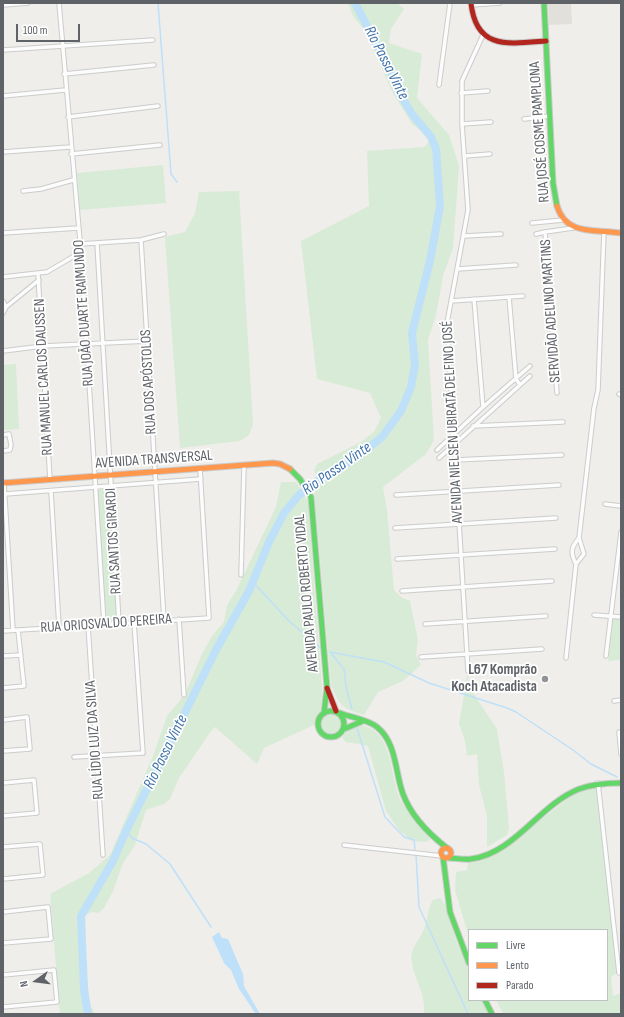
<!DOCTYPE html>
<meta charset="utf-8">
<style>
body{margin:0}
#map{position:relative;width:624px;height:1017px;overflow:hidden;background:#efeeea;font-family:"Sofia Sans Condensed",sans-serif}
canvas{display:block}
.frame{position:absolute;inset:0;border:4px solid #5f6368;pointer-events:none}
.legend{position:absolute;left:468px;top:929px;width:140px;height:72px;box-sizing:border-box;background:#fff;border:1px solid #bfc1c3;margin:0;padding:5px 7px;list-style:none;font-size:12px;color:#5f6368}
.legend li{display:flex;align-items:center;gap:8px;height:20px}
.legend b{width:20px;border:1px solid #bfc1c3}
.north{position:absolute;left:16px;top:961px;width:40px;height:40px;-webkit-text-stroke:3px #fff;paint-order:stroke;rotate:256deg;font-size:11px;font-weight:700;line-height:16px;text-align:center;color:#5f6368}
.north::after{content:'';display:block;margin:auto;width:14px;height:18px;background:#5f6368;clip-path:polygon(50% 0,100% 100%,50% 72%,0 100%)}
.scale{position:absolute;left:16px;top:24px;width:64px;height:18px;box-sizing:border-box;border:2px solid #5f6368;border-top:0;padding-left:5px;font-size:12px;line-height:14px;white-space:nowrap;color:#5f6368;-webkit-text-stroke:3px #fff;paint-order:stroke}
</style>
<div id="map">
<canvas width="624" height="1017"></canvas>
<div class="frame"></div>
<ul class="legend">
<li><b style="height:5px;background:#63d668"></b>Livre</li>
<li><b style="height:5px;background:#ff974d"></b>Lento</li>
<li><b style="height:5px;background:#b3261e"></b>Parado</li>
</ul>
<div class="north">N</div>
<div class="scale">100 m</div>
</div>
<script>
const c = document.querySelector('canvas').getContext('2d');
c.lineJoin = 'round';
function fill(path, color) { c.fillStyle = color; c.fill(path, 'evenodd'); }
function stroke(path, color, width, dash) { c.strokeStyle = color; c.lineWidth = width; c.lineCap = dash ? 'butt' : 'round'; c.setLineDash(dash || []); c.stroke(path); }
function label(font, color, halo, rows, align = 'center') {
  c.font = font + ' "Sofia Sans Condensed",sans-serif'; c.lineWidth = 3.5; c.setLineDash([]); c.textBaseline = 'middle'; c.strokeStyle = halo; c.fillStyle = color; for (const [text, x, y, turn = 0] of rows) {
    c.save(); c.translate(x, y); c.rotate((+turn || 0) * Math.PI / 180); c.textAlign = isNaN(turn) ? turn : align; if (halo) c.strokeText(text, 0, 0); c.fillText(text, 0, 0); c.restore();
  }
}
const education = new Path2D(`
 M548,3H571L572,24L549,25Z`);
const green = new Path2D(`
 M348,3H397L404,9L391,29L389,43L422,54L417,98L449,135L459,166L453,248L443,276L436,315L428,340L434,440L426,454L383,487L387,510L394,590L401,597L410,601L418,640L416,655L421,665L403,681L378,692L364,715C343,709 339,705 331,685L314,490L319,481L314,471L317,464L361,442L374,432L381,418L370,393L317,379L301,241L369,206L367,151L424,147L429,142L428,136L412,124L393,93L365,31L353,16Z
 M163,165L166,203L80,210L77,173Z
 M239,191L253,424L249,435L240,441L180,448L165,237L185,232L195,213L199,192Z
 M16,364L19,429L3,430V365Z
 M281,482H296L308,501L322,687L321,711L317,717L314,725L264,748L257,764L215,727L211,731L179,778L170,799L164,804L146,810L135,845L123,863L113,891L104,908L98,913L93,912L81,916L90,1005L95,1014H60L50,894L89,873L110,855L153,756L167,716L185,694L202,654L212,636L224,622L227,605L236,591L276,507Z
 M109,489L117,621H106L98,490Z
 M613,619H621V660L608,661Z
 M468,671L469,687L497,729L504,772L509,828L507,835L487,847V816L479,785L477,754L467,756L465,741L459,724Z
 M320 724a11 11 0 1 1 22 0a11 11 0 1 1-22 0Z
 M360,725C396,731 388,778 402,803C410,816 424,826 430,840L425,842L412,841L399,830L386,811L368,746C363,745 351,742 347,743L342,738L347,730Z
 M597,785L617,973L611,977L613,996L621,993V1014H503L496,1000H607V930H469V937L455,890L456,872L467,870L468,863C494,865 551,808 574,795C581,791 590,788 597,785Z
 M440,898L445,904L457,943L469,969V1000H483L489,1014H424C426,993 415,982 412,963C409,949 419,941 424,929C428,919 427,910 433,900Z`);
const water = new Path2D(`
 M219,932L222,938L228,939L243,974L244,986L260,1014H256L239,989L231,970L224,963L212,937Z`);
const stream = new Path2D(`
 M158,3L171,174L177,182
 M253,582L289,621L321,648
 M330,652L384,662L429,683L507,708L516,712L573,750L591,764L617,777
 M331,653L344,669L346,687L352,709
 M357,728L385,817L404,837L414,840L415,849
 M126,831L132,838L146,844L170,864L211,927
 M416,855L419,907L468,1014`);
const river = new Path2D(`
 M88,1014L84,990L81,916L113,861L126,831L216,650L249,591L269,542L284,513L298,496L325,475L356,458L382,437L401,411L411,387L415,365L412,333L430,261L440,206L436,149L431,137L412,114L398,91L388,66L355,3`);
const street = new Path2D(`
 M59,3L81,252L104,624
 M3,5L28,3
 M471,5L500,3
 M3,50L153,40
 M64,74L154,65
 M439,85L450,3
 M461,93L488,91
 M3,96L65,90
 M68,117L158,106
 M524,119L550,116
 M462,124L491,122
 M3,152L70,147
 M71,154L160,145
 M465,156L490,154
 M23,191L41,189L73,180
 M532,223L563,220
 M3,233L78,228
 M536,234L545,232
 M464,236L501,234
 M141,240L164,620
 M97,243L119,623
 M80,244L141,240L164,234
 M457,269L516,265
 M38,274L50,480
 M3,277L47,272L81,252
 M509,297L516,379L520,385
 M474,299L483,407
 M3,301L6,307
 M451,301L523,296
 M3,313L6,307L39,280
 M3,351L43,346L147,341
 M557,393L545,232L573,228
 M619,394L621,395
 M473,426L563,422
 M3,435L9,434L11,445L10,450L3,451
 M437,450L483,407L530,366
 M439,458L530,376
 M455,460L562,455
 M4,483L13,630
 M51,491L59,627
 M5,494L201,479
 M396,495L559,485
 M605,504L621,506
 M395,528L556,518
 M397,559L555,549
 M576,564C570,553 571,547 579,538
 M241,575L244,466
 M402,591L552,581
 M594,615L621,617
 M179,619L184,695
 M425,624L546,616
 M88,625L103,855
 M3,631L209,618L200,469
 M3,656L21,655
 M606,656L621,532
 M421,657L542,649
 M566,658L576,564L584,554L579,538L594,408L598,390L604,231
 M468,671L447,323L468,210L462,124V81L483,35
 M3,688L24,686L18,630
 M614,701L621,700
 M3,720L27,717L30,749L3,751
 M619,732L621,754
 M74,757L143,753L134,622
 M3,783L34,780L37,813L3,816
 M598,783L619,973
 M344,845L442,856
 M3,847L40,844L43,875L3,879
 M3,912L48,907L51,939L3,943
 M3,975L54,970L57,1002L3,1007`);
const fast = new Path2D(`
 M544,3L553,183L557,206
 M290,469L300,479L311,497L327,687L324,713
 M318 724a13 13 0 1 1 26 0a13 13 0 1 1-26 0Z
 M340,713C352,718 367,719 377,727C397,743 395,773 403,794C411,816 429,834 447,848
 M344,729L363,721
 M443,857L450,912L469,963
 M449,858C456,858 463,860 471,859C515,853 539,805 579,789C593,784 606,783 621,783
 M485,1000L492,1014`);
const slow = new Path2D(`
 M557,206C566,236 595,229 621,233
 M3,483L273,463L280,464L290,469
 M441 853a5 5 0 1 1 10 0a5 5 0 1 1-10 0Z`);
const jam = new Path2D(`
 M471,3C476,50 508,44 546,41
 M327,688L336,711`);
const markers = [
 [545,679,4,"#919496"]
];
const streetNames = [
 ["RUA JOSÉ COSME PAMPLONA",540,132,-94],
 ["SERVIDÃO ADELINO MARTINS",551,311,-94],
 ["RUA JOÃO DUARTE RAIMUNDO",84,313,-94],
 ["RUA MANUEL CARLOS DAUSSEN",44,377,-93],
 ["RUA DOS APÓSTOLOS",149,382,-93],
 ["AVENIDA NIELSEN UBIRATÃ DELFINO JOSÉ",453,422,-93],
 ["AVENIDA TRANSVERSAL",154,460,-4],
 ["RUA SANTOS GIRARDI",114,541,-93],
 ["AVENIDA PAULO ROBERTO VIDAL",307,593,-95],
 ["RUA ORIOSVALDO PEREIRA",106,624,-4],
 ["RUA LÍDIO LUIZ DA SILVA",95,740,-94]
];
const poiNames = [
 ["L67 Komprão",537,670],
 ["Koch Atacadista",537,687]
];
const waterNames = [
 ["Rio Passa Vinte",386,63,63],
 ["Rio Passa Vinte",337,469,-35],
 ["Rio Passa Vinte",166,752,-64]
];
fill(education, '#e2e0da');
fill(green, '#d8ebd6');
fill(water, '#bfe0f9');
stroke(stream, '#bfe0f9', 1.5);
stroke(river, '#bfe0f9', 8);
stroke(street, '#cbcccc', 5.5);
stroke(fast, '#cacacb', 7);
stroke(slow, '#cacacb', 7);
stroke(jam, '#cacacb', 7);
stroke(street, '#fdfcfc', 3.5);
stroke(fast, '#63d668', 5);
stroke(slow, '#ff974d', 5);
stroke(jam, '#b3261e', 5);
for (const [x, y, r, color] of markers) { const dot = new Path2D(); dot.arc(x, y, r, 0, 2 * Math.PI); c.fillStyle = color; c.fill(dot); stroke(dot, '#fff', 1.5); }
label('15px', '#5f6368', '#fff', streetNames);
label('bold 15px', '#5f6368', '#fff', poiNames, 'right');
label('italic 16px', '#4174aa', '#fff', waterNames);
</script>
